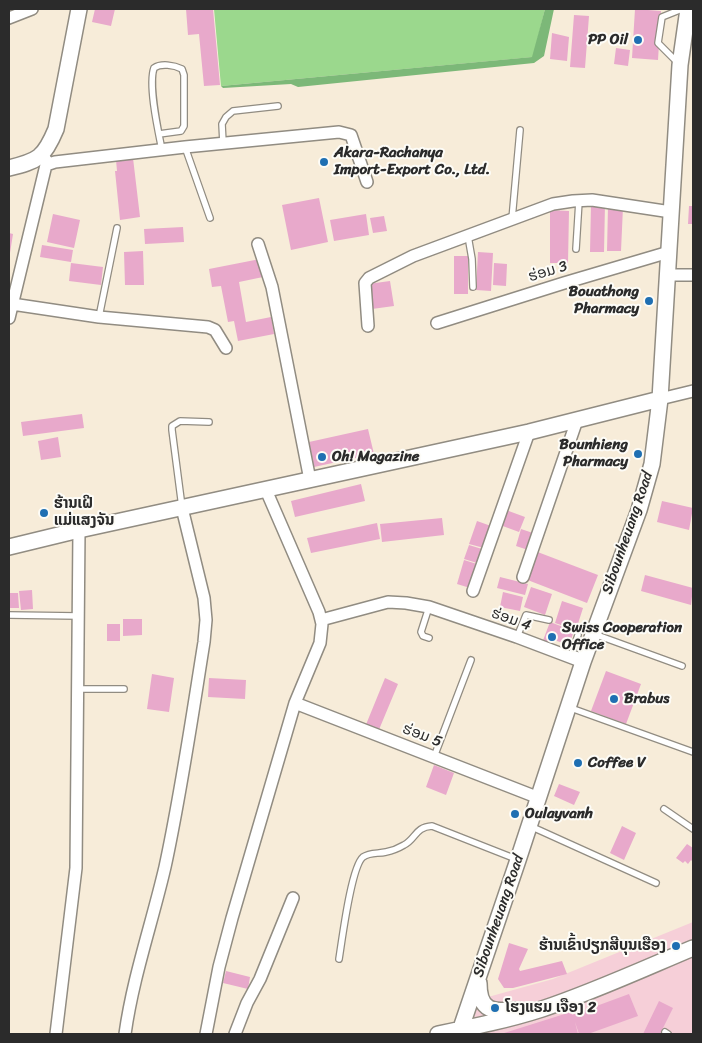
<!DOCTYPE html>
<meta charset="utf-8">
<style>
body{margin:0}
#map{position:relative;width:702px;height:1043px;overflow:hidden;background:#f7ecd9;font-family:Sriracha,sans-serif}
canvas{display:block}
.frame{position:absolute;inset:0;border:10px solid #2b2b2b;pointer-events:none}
</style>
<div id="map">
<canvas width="702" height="1043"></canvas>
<div class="frame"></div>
</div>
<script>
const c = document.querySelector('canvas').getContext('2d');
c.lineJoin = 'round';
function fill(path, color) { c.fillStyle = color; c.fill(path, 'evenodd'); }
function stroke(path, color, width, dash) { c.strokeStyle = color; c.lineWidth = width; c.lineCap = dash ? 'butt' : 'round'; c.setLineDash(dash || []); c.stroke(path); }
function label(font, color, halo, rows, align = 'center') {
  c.font = font + ' Sriracha,"Noto Sans Lao",sans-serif'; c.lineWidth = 4; c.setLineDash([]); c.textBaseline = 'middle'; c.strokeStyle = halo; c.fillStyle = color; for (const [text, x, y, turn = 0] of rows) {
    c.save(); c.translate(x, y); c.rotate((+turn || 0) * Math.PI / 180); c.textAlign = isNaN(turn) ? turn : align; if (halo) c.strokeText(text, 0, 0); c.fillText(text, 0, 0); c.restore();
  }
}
const built = new Path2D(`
 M693,922V1034H458L470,1002L553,979Z`);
const green = new Path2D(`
 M214,9H545L533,57L221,86Z`);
const forest = new Path2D(`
 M545,9H554L544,56L534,63L298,87L291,84L223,88L221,86L532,57Z`);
const building = new Path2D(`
 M95,9H115L111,26L92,22Z
 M186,9H213L220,85L204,86L199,34L188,35Z
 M635,9L661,11L658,60L632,58Z
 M574,15L589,16L585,68L570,67Z
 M552,33L569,37L567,61L550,59Z
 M616,48L630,50L628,66L614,64Z
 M133,158L140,217L120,220L115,171H117L116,160Z
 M319,198L328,242L291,250L282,205Z
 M591,204H605L604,252H590Z
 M608,206L623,207L621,251H607Z
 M689,206H693V224H688Z
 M550,210L569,211L568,263H550Z
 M53,214L80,220L74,248L47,242Z
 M366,214L369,235L334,241L330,220Z
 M384,216L387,231L373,233L370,218Z
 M183,227L184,242L145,244L144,229Z
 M9,233L13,234L10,253H9Z
 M42,245L73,250L71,262L40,257Z
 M143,251L144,285H125L124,252Z
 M478,252L493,253L491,291L476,290Z
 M454,256H468V294H454Z
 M260,259L263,277L239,282L246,322L271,317L274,334L238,341L234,321L228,322L221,286L212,287L209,269Z
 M71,263L103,267L101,285L69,281Z
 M494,263L507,264L506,286L493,285Z
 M390,281L394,306L372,309L368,284Z
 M82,414L84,428L23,436L21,422Z
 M368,429L374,454L314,467L309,442Z
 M58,437L61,457L41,460L38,441Z
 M361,484L365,501L295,517L291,501Z
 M662,501L693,508L689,530L657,522Z
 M506,510L525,517L519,532L500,525Z
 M442,518L444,535L382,542L380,524Z
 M477,521L491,526L484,548L469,544Z
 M377,523L380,539L311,553L307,538Z
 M521,529L533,533L528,550L516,546Z
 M469,545L482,549L477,563L464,559Z
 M535,551L598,575L587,603L525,579Z
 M464,560L477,564L470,588L457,584Z
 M645,575L693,588L691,605L641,591Z
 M500,577L528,584L525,595L497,588Z
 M531,587L552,594L545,615L524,607Z
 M32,590L33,609L21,610L19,591Z
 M503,592L523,597L520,611L500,607Z
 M9,593H18L19,608H9Z
 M562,601L583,608L576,630L555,623Z
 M123,619H142V635L123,636Z
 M550,622L574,631L569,645L551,639L549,645L542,643Z
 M107,624H120V641H107Z
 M606,671L641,684L626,724L591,711Z
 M152,674L174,678L169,712L147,709Z
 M209,678L246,680L245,699L208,697Z
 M385,678L398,684L378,732L365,727Z
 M434,765L454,773L446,795L426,787Z
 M559,784L580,792L574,805L554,796Z
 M622,826L636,833L624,860L610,853Z
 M687,844L693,848V862L691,860L688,864L685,861L683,863L676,858Z
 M509,943L528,949L519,969L520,971L562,961L567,974L513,988H504L498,979Z
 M226,971L250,977L248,989L223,983Z
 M629,994L638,1016L588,1034H579L575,1022L578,1034H501L571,1012L572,1015Z
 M659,1001L673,1008L660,1034H643Z`);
const lane = new Path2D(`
 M678,63L658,43L662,17L682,9
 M159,134L181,131L184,126V75L182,69C174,65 161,63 154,68C148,85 158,130 162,150
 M223,143L222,124L226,117L233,111L278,106
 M185,147L210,218
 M512,219L520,130
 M468,236L472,259L473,287
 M576,249L579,201
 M99,317L117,228
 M182,507L172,430V426L180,421L209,422
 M429,607L421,632L423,636L429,638
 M9,615L78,616
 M594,634L682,666
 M578,635L572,653L578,655
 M517,637L526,615L549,620
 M78,689H124
 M568,707L693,752
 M434,757L471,660
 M664,809L693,829
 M530,826L656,883
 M339,959C342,941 351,867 363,857C370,852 378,854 386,852C391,851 399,848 404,845C416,839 415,827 432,826L516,859
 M665,1032L668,1034`);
const street = new Path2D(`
 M9,18L32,9
 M46,165L55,162L185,147L339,132L351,135L367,182
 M258,244L272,287L310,480
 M668,275H693
 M12,304L99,317L208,327L215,330L226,348
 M9,318L46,165V160
 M437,323L564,283L669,252
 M368,326L365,283L369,278L413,256L553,204L573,201L592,200L671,212
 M660,399L693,391
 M523,577L577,420
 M473,591L529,432
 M321,620L388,602L406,603L429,607L517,637L583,662
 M295,703L539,798
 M56,1034L76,868L79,530
 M125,1034C133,977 152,923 165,867C181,793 192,717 204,642L206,620L204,598L182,508
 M206,1034L219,967L232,918L295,703L320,643L322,624L319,612L266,490
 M235,1034L247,1003L260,979L293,898`);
const secondary = new Path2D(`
 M9,168C38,161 44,158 56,129L79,9
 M9,547L79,530L529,432L660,399
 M479,983C479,1012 493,1012 518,1010
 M438,1034C473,1027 508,1020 542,1009C593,992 643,969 693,948
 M459,1034L518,860L583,662L639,510L652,464L660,399L680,65L688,9`);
const markers = [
 [638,40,5,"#1f6fb2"],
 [324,162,5,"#1f6fb2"],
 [649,301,5,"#1f6fb2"],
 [638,454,5,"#1f6fb2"],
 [322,457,5,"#1f6fb2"],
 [44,513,5,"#1f6fb2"],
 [552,637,5,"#1f6fb2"],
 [614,699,5,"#1f6fb2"],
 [578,763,5,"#1f6fb2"],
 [515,814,5,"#1f6fb2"],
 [676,946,5,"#1f6fb2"],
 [495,1008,5,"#1f6fb2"]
];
const poiNames = [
 ["PP Oil",628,40,"right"],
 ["Akara-Rachanya",334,153],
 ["Import-Export Co., Ltd.",334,170],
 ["Bouathong",639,292,"right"],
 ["Pharmacy",639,309,"right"],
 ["Bounhieng",628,445,"right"],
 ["Pharmacy",628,462,"right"],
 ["Oh! Magazine",332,457],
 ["ຮ້ານເຝີ",54,504],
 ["ແມ່ແສງຈັນ",54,521],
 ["Swiss Cooperation",562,628],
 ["Office",562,645],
 ["Brabus",624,699],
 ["Coffee V",588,763],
 ["Oulayvanh",525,814],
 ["ຮ້ານເຂົ້າປຽກສີບຸນເຮືອງ",666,946,"right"],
 ["ໂຮງແຮມ ເຈືອງ 2",505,1008]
];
const streetNames = [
 ["ຮ່ອມ 3",548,272,-17],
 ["Sibounheuang Road",628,533,-71],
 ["ຮ່ອມ 4",511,620,19],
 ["ຮ່ອມ 5",422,736,21],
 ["Sibounheuang Road",499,916,-71]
];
fill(built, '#f6cfd8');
fill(green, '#9bd88d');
fill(forest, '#7cb878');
fill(building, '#e8a9cb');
stroke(lane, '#918c82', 8);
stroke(street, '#918c82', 14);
stroke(secondary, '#918c82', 18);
stroke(lane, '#fff', 5.5);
stroke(street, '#fff', 11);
stroke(secondary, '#fff', 15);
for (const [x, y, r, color] of markers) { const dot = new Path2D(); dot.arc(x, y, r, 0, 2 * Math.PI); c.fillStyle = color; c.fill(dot); stroke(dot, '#fdfcf7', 2); }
label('bold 15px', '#2b2b2b', '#fdfcf7', poiNames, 'left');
label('15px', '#2b2b2b', '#fdfcf7', streetNames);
</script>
